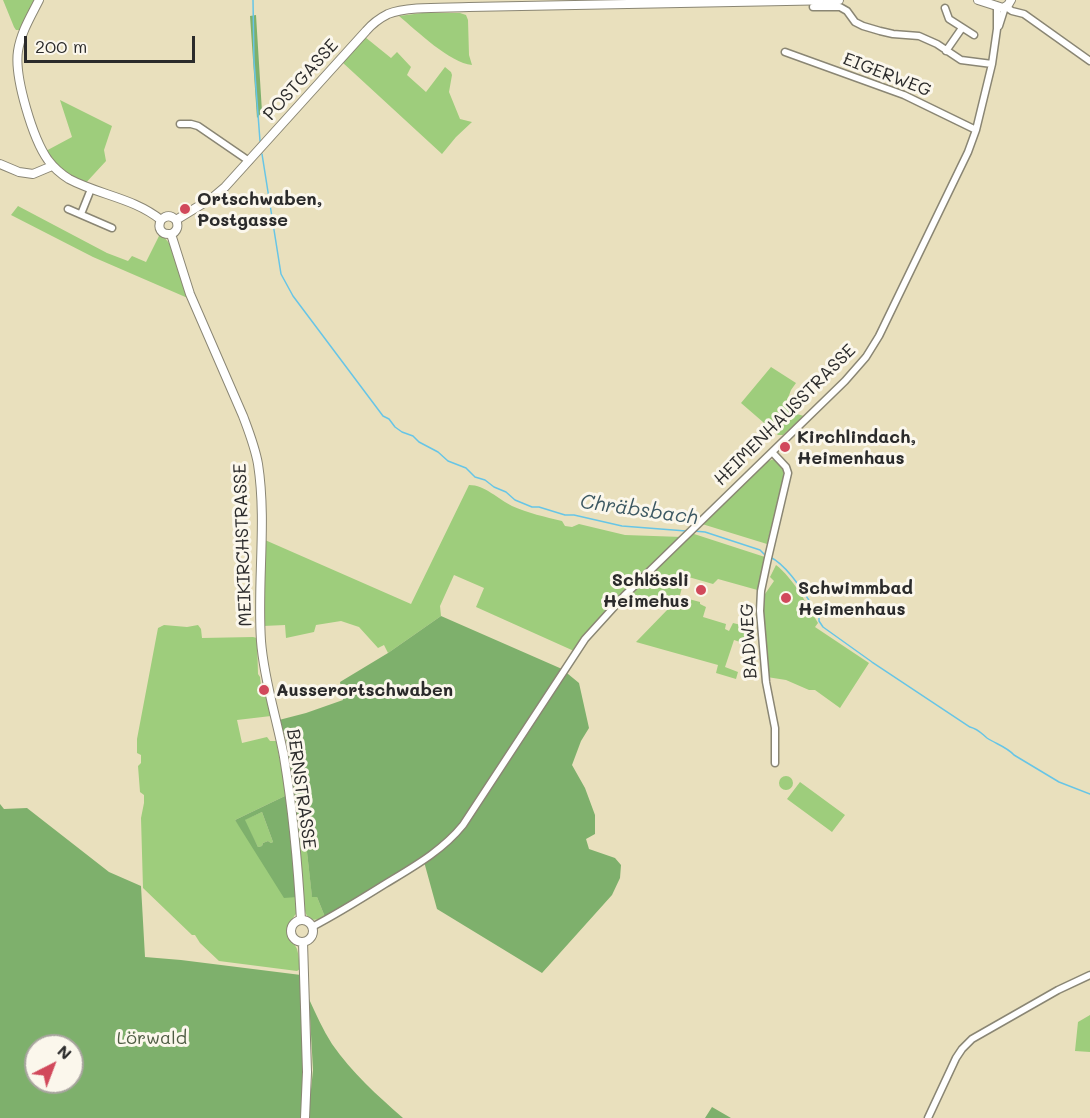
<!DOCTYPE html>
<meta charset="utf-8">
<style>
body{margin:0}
#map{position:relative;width:1090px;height:1118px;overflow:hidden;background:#e9e0bd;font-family:Mali,sans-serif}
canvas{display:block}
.north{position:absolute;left:24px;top:1034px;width:60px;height:60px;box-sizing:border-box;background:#fbf7ec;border:2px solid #a8a59f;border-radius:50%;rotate:42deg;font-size:16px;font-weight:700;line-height:24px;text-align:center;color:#2b2b2b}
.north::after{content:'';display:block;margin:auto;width:21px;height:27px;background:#d1495b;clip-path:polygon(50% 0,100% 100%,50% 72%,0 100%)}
.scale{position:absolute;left:24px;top:36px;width:171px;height:27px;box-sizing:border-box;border:3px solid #2b2b2b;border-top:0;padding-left:8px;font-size:18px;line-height:21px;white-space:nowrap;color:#2b2b2b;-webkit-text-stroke:4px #fbf7ec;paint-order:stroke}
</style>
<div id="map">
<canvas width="1090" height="1118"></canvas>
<div class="north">N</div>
<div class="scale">200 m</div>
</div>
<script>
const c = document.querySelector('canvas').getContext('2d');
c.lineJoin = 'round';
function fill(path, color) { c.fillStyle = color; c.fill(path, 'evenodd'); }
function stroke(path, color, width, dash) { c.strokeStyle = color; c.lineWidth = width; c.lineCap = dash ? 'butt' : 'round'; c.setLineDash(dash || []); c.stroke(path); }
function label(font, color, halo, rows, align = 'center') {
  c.font = font + ' Mali,sans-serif'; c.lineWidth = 6; c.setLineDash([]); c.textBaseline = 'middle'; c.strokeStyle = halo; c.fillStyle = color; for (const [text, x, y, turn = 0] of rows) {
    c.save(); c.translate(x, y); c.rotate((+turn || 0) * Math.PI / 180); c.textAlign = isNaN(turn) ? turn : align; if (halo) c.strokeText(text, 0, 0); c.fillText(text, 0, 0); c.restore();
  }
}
const green = new Path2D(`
 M3,0H37L20,30H16L14,27Z
 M422,13H460L466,15L468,20L469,55L472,65C450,63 417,31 399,16Z
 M365,37L391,58L397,52L411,67L407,75L426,92L445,67L451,72L452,75L449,92L460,119L472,122L456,137L442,154L342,62Z
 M60,100L112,126L104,150L106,161L83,186L74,181L44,152L72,137Z
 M18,206L107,253L128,261L132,256L146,262L160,234L164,237L169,243L190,299L93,257L11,215Z
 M771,367L796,383L791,390L785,406L793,413L804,416L783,435H778L741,403Z
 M774,459L785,470L767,544L702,524L766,462Z
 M469,485C485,485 498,499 512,506C528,513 545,517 562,521L565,526L572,527L579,524L625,535L682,537L604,613L574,651L476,607L484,588L454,575L440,606L441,616L388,653L384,645L378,648L359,627L341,621L316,625L314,632L286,638L285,625L263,626L265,540L411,604Z
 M691,533L768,558L761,591L718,579L713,584L685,576L680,595C664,597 646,600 630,597V593Z
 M776,565C793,578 807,604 818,623L815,627L869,663L840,708L815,690H809L786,680L767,677L761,620L763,593L765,594L774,581L770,577Z
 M675,598H685L700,602V604L706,607L703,617L726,624L725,629L729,631L733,623L749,627L743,643L734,640L725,667L738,672L736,679L716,673L718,665L636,642L669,608L662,599Z
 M164,625L187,627L198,625L201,629L202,638L253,637L257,638L258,674L260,677L261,686L267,699L271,716L237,720L242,743L267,737L270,741H276L287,795L235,820L297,897L296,914L295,915C293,919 289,922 287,927C285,938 294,941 297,949C299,956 299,962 300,969L297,971L219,961L200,943L195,935H192L143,888L141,818L144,803V795L140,792L138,766L141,763V755L137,753V739L158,628Z
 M779 783a7 7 0 1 1 14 0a7 7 0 1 1-14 0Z
 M800,782L845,815L832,832L787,799Z
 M262,812L273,842L271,843L268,841L263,843L262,846L258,847L244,820Z
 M295,816H303L312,896L317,897L325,917C315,921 308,922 305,911Z
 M1090,1015V1052L1075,1051L1078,1022Z`);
const forest = new Path2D(`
 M256,15L262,112L257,118L250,16Z
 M441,616L562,669L579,683L589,728L581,741L572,765L585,788L595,815V834L586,839L589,849L615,858L621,865L620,878L612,895L542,973L437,909L423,858L325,917L317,897H312L303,816H295L286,739L279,720L306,713L343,700L340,682L388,653Z
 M287,795L297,891V897L284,898L235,820ZM262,812L273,842L271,843L268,841L263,843L262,846L258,847L245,820Z
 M0,804L4,809L27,808L109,872L141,886L145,957L181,960L301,975L303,1035V1118H0ZM36,1046H72V1082H36Z
 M309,999C316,1014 323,1030 332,1044C352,1073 377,1095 403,1118H308L313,1070Z
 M712,1107L731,1118H705Z`);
const stream = new Path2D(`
 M253,0L254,61L260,141
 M262,154L281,274L293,296L383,416L389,419L395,427L402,432L413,436L419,442L438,452L448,461L466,468L475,477L485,480L494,487L506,492L515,500L532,507H539L565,515H574L622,526L686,531
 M694,531L705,532L760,550L765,555
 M770,557C789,566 806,597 819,615V621L823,627L872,662L970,727C978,729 981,733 987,738C996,744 1007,747 1014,755L1059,782L1090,794`);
const minor = new Path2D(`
 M813,7H840L847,11L855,22L863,26L880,31L893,34L919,36L937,44L961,60L992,64
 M1006,7L1012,11L1024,14L1090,61
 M945,8L949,19L974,35
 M999,26L1005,7
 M946,51L962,28
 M785,52L904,95L976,130
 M180,124H191L198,126L249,161
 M68,209L112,228
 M81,214L91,189
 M772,452L786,467L788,473L768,558L761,591L760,611L766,682L775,728V763
 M312,927C337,914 361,899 385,884C413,867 442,851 463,825L585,639L624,596L845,381L866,357L879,336L968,152L976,130L992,64L997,29V6
 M928,1118L956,1058L962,1049L972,1039L1058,990L1090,975`);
const major = new Path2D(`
 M39,0C31,16 21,32 18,51C14,77 33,139 48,160C54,168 61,174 69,179C99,195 134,198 161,220
 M978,0L1003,8L1008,5L1011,0
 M0,164L19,172L33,174L52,166
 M161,220C157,228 161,235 171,234
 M161,220C166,215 171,215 176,220
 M176,220L212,198L225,187L366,31C372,24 380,18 388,14C407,6 447,8 469,7L839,0
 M171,234L190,294L243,416C249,432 255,447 258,464C267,522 257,582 261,641C264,681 277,719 284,757C293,811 298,866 301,920
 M171,234C177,232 179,226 176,220
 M291 931a11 11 0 1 1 22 0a11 11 0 1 1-22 0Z
 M303,942L307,1072L305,1118`);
const markers = [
 [185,209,6,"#d1495b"],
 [785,447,6,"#d1495b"],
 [701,590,6,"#d1495b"],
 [786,598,6,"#d1495b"],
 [264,690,6,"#d1495b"]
];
const streetNames = [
 ["EIGERWEG",887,75,21],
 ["POSTGASSE",301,80,-48],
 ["HEIMENHAUSSTRASSE",785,415,-45],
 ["MEIKIRCHSTRASSE",243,545,-92],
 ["BADWEG",749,641,-93],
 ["BERNSTRASSE",301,789,82]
];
const poiNames = [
 ["Ortschwaben,",197,199],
 ["Postgasse",197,220],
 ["Kirchlindach,",797,437],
 ["Heimenhaus",797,458],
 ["Schlössli",689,580,"right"],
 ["Heimehus",689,601,"right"],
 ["Schwimmbad",798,588],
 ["Heimenhaus",798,609],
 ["Ausserortschwaben",276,690]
];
const parkNames = [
 ["Lörwald",152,1038]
];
const waterNames = [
 ["Chräbsbach",639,510,8]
];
fill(green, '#9ecd7c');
fill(forest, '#7eb06c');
stroke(stream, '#67c5e6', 1.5);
stroke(minor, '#8a8674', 9);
stroke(major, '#8a8674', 10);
stroke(minor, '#fff', 6);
stroke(major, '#fff', 8);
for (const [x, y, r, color] of markers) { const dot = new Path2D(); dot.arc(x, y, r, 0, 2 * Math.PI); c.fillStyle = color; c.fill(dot); stroke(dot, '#fbf7ec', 2); }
label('18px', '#2b2b2b', '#fbf7ec', streetNames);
label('bold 18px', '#2b2b2b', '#fbf7ec', poiNames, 'left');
label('18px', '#4e5c43', '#fbf7ec', parkNames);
label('italic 20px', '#3d5963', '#fbf7ec', waterNames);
</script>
